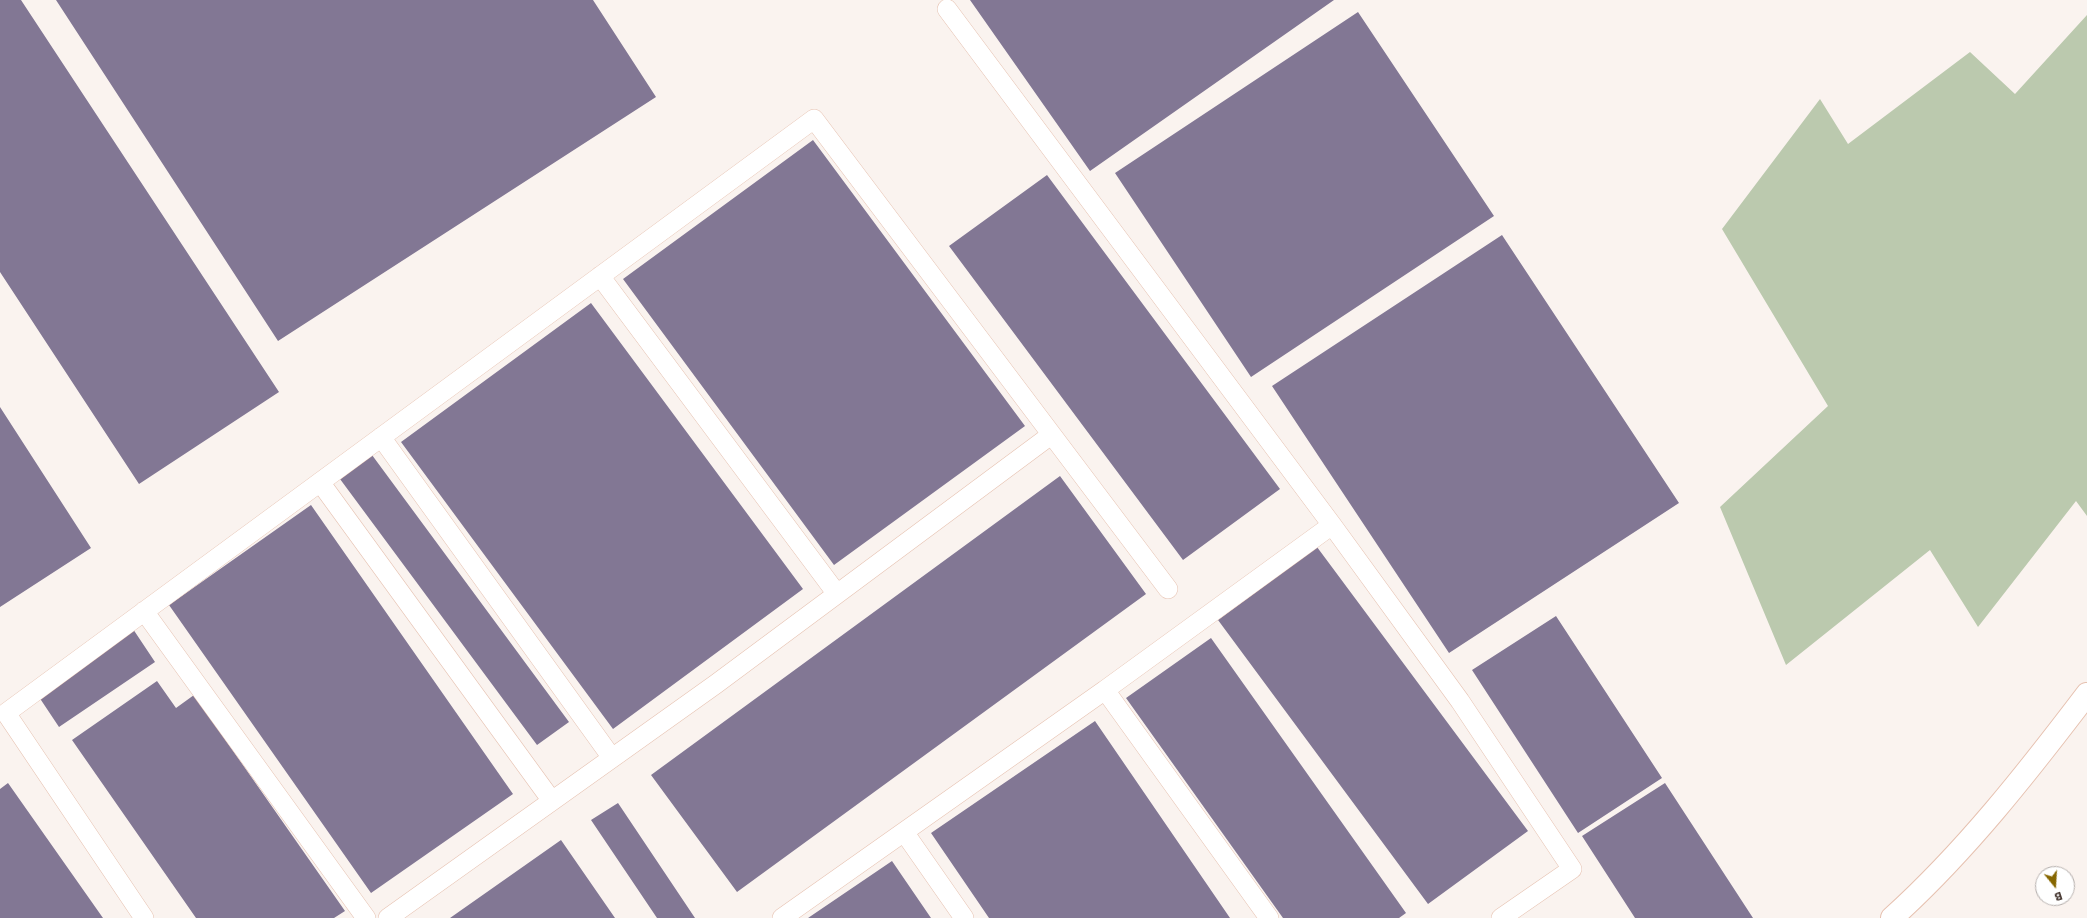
<!DOCTYPE html>
<style>
body{margin:0}
#map{position:relative;width:2087px;height:918px;overflow:hidden;background:#faf3ef;font-family:Commissioner,sans-serif}
canvas{display:block}
.north{position:absolute;left:2035px;top:866px;width:40px;height:40px;box-sizing:border-box;background:#fff;border:1px solid #b4aeac;border-radius:50%;rotate:162deg;font-size:11px;font-weight:700;line-height:16px;text-align:center;color:#44352f}
.north::after{content:'';display:block;margin:auto;width:14px;height:18px;background:#866600;clip-path:polygon(50% 0,100% 100%,50% 72%,0 100%)}
</style>
<div id="map">
<canvas width="2087" height="918"></canvas>
<div class="north">B</div>
</div>
<script>
const c = document.querySelector('canvas').getContext('2d');
c.lineJoin = 'round';
function fill(path, color) { c.fillStyle = color; c.fill(path, 'evenodd'); }
function stroke(path, color, width, dash) { c.strokeStyle = color; c.lineWidth = width; c.lineCap = dash ? 'butt' : 'round'; c.setLineDash(dash || []); c.stroke(path); }
const green = new Path2D(`
 M2087,15V516L2076,501L1978,627L1930,550L1786,665L1720,507L1828,406L1722,229L1820,99L1848,144L1970,52L2015,94Z`);
const building = new Path2D(`
 M0,0H21L279,392L139,484L0,272Z
 M56,0H593L656,97L278,341Z
 M970,0H1334L1090,171Z
 M1358,12L1494,216L1251,377L1115,173Z
 M813,140L1025,426L834,565L623,279Z
 M1047,175L1280,489L1183,560L949,246Z
 M1502,235L1679,503L1449,653L1272,386Z
 M591,303L803,589L613,729L401,442Z
 M0,407L91,548L0,607Z
 M372,455L569,722L537,745L340,479Z
 M1060,476L1146,594L737,892L651,775Z
 M311,505L513,794L371,893L169,605Z
 M1317,547L1528,831L1428,904L1218,620Z
 M1556,616L1662,778L1578,833L1472,670Z
 M133,629L155,662L59,727L37,694Z
 M1211,638L1406,913L1399,918H1283L1126,698Z
 M157,681L176,708L194,695L345,911L334,918H196L72,740Z
 M1095,721L1230,918H989L931,833Z
 M8,783L103,918H0V789Z
 M1665,783L1753,918H1635L1582,836Z
 M618,803L695,918H657L591,820Z
 M561,840L615,918H450Z
 M892,861L931,918H808Z`);
const service = new Path2D(`
 M947,9L1332,525L1460,701L1572,869L1501,918
 M600,276L837,594
 M381,437L612,758
 M320,482L552,801
 M144,611L366,918
 M1105,690L1332,525
 M904,832L964,918
 M144,918L6,713L814,119L1168,589
 M388,918L716,684L1051,435
 M782,918L1105,690L1269,918`);
const minor = new Path2D(`
 M1892,918C1965,852 2027,773 2087,694`);
fill(green, '#bbc9ae');
fill(building, '#827794');
stroke(service, '#e6c1b0', 20);
stroke(minor, '#e6c1b0', 24);
stroke(service, '#fff', 19);
stroke(minor, '#fff', 22);
</script>
